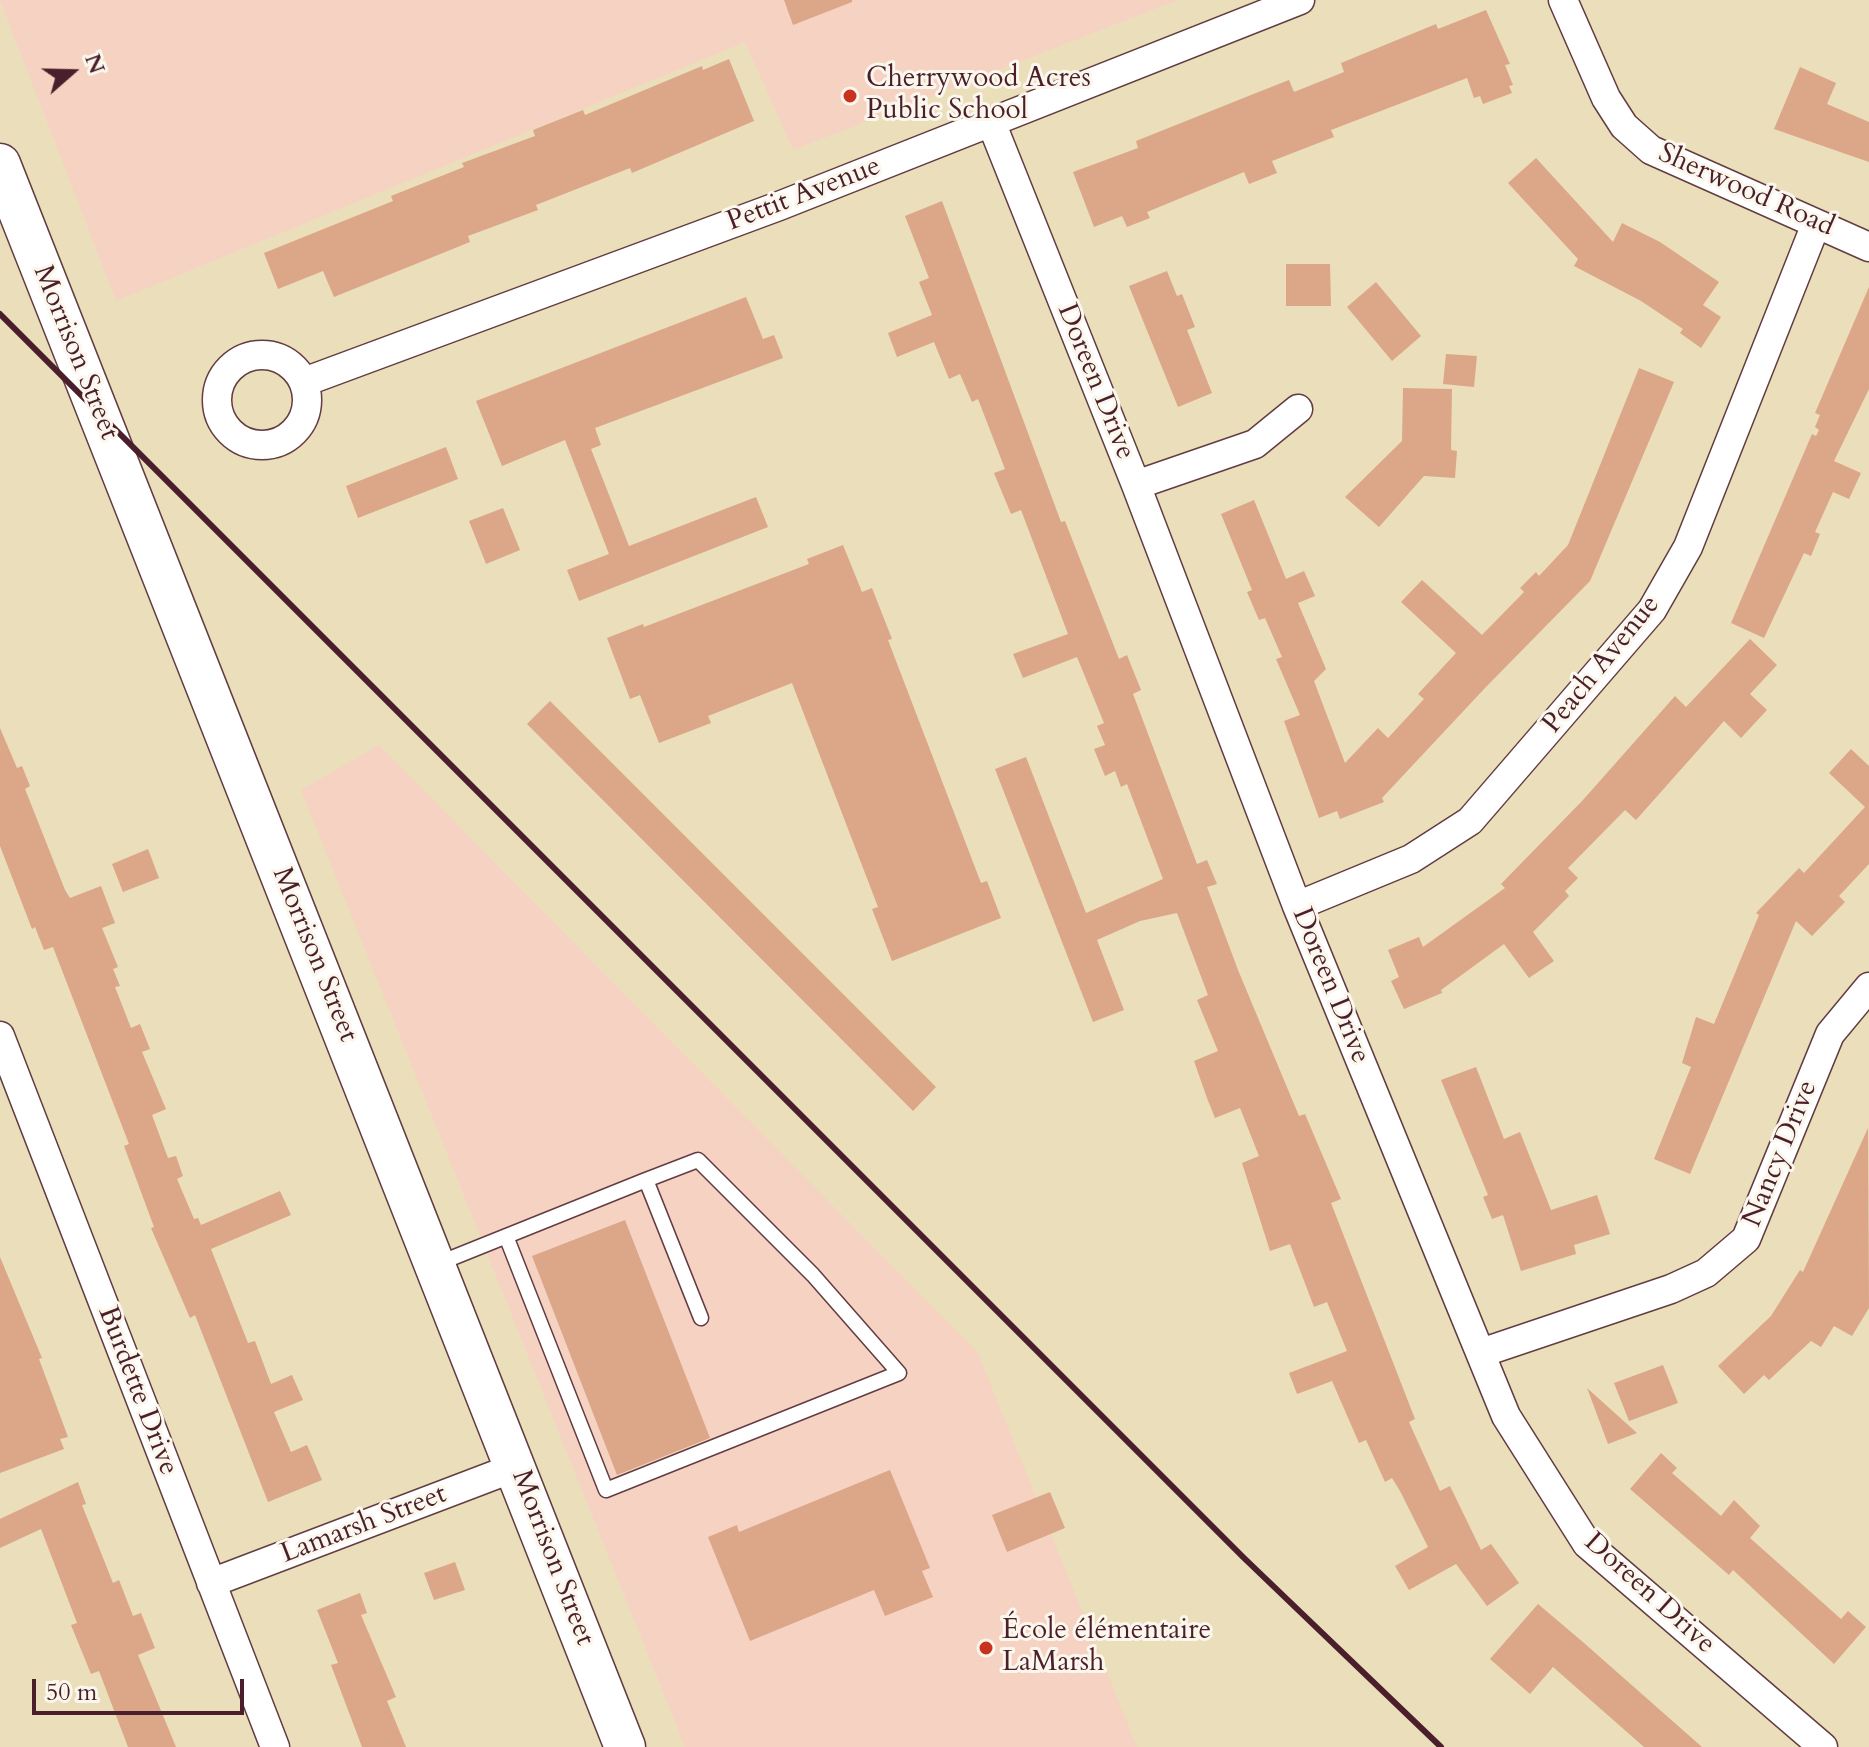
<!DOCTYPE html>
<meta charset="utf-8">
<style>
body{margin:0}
#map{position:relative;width:1869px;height:1747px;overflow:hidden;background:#ebdeba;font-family:Cardo,serif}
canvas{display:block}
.north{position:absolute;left:32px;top:32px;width:80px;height:80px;-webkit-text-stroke:6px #fbf7ec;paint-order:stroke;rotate:70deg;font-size:22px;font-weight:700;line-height:32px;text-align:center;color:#4a1f2b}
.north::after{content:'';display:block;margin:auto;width:28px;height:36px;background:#4a1f2b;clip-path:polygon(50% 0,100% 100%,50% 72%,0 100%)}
.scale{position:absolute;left:32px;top:1679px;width:212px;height:36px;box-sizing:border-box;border:4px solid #4a1f2b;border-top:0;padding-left:10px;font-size:24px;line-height:28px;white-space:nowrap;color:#4a1f2b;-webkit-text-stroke:6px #fbf7ec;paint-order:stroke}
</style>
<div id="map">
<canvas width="1869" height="1747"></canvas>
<div class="north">N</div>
<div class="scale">50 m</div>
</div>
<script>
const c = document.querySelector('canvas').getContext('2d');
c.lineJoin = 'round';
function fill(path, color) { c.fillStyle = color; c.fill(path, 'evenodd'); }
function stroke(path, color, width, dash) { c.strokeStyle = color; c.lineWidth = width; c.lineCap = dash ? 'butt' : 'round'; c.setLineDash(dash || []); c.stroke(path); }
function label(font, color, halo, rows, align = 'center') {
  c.font = font + ' Cardo,serif'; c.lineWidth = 6; c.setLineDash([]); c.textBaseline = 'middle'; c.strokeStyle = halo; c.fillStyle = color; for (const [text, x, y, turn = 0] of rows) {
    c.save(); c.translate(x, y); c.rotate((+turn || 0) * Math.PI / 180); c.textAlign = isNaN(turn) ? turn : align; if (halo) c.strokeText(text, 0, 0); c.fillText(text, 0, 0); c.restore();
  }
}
const built = new Path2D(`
 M0,0H1178L793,150L745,42L116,301Z
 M379,745L978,1353L1137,1747H685L301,790Z`);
const building = new Path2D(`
 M784,0H852V2L793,25Z
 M1486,10L1510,64L1505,65L1513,85L1509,86L1512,93L1483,104L1480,96L1474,98L1467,78L1331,130L1334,137L1272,161L1277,173L1249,184L1244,172L1147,212L1150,218L1127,227L1122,216L1094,227L1073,172L1138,148L1136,141L1256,93L1289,80L1294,92L1344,72L1341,63L1436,24L1438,29Z
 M729,59L754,121L632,173L630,168L536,205L538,210L468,236L470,242L334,297L323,271L278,289L264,253L393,201L391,196L464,167L462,163L535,136L533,130L583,110L585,115L702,66L703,70Z
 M1800,67L1836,83L1827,104L1869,122V162L1774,129Z
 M1536,158L1613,242L1622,223L1660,242L1719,282L1703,305L1721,317L1701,348L1680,333L1683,329L1641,301L1574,266L1578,259L1508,183Z
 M942,201L1061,522L1065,521L1119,659L1127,655L1141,690L1133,694L1197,864L1207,860L1217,884L1207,887L1238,970L1299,1116L1305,1114L1341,1199L1331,1203L1415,1419L1409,1422L1440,1491L1450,1486L1481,1550L1491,1544L1519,1583L1487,1606L1456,1564L1409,1590L1395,1566L1428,1547L1400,1491L1392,1478L1385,1482L1366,1440L1359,1443L1332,1381L1297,1394L1289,1373L1347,1351L1327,1302L1314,1307L1290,1244L1270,1251L1242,1163L1259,1156L1240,1108L1215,1118L1207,1098L1194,1061L1218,1051L1197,1000L1208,995L1177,913L1140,921L1097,940L1124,1010L1093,1022L995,769L1026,757L1086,913L1163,879L1127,784L1121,787L1115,771L1105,776L1094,749L1105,745L1097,726L1104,723L1077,657L1023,678L1013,654L1068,634L1021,510L1011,514L994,473L1005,469L978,399L972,402L960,374L949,379L934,342L897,357L888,333L932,315L919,282L929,278L905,216Z
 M1286,264H1330L1331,306H1286Z
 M1167,271L1177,296L1182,294L1195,327L1187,330L1212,393L1178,407L1129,286Z
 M1376,282L1421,336L1392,361L1347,307Z
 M1869,287V389L1834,461L1861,473L1849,499L1833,492L1815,532L1820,534L1811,556L1804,553L1764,638L1731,623L1812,434L1816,436L1819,430L1815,427L1820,415L1815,413Z
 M746,297L763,339L774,335L783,358L595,428L601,445L591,449L629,546L756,497L768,527L579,601L567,570L609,554L565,440L502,466L476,401Z
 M1446,354L1477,356L1474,387L1443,384Z
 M1639,368L1674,382L1590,581L1485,688L1382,798L1384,802L1340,819L1337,811L1319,818L1284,721L1300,715L1276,659L1282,657L1265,618L1259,620L1247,592L1252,590L1221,514L1254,500L1286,579L1304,571L1315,596L1298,603L1326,669L1314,681L1345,763L1378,728L1388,738L1424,699L1418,694L1456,653L1401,602L1422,580L1482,635L1524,592L1520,588L1536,572L1539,576L1568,545Z
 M1403,388L1452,389L1451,450L1457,451L1455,478L1424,476L1379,527L1345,497L1402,441Z
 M446,447L458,479L358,518L346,486Z
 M503,508L520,550L486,564L469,521Z
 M843,545L862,592L872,588L892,639L888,640L981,883L987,881L1001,918L892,961L872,909L878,907L792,683L708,716L711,723L659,743L640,695L630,699L607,638L643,624L644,627L809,564L807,559Z
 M1750,639L1777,665L1750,694L1767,710L1741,738L1724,721L1636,820L1625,810L1568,868L1578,878L1565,891L1569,896L1533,932L1554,961L1529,978L1504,944L1441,990L1442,993L1404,1009L1391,981L1399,977L1388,950L1419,937L1423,947L1505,888L1501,884L1583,800L1675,696L1686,707Z
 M550,701L936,1087L913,1111L527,724Z
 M0,728L17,768L22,766L30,786L25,789L65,890L70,898L101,886L115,923L102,928L118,967L113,969L120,986L115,987L131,1028L140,1024L150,1049L142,1052L166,1109L152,1115L168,1158L176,1156L183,1176L177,1179L194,1219L198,1218L201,1225L280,1191L291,1215L211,1249L248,1343L255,1341L271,1384L292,1375L303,1400L274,1412L291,1452L307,1445L322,1480L268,1502L195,1315L190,1318L151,1228L154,1227L124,1146L129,1144L53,947L44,950L35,927L32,929L0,846Z
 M1851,749L1869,766V864L1839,896L1845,902L1812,936L1796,921L1690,1174L1654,1159L1691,1067L1682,1063L1696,1017L1714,1024L1759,915L1756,913L1799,868L1804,873L1865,807L1829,773Z
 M148,849L159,878L123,892L112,864Z
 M1476,1067L1504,1139L1520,1132L1551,1210L1597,1195L1610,1234L1574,1245L1576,1254L1521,1271L1503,1215L1492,1219L1483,1197L1488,1195L1441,1080Z
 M1868,1128L1869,1308L1852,1336L1834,1326L1821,1347L1811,1341L1769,1380L1764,1375L1744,1394L1718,1366L1771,1316L1800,1270L1803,1272Z
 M625,1220L710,1438L617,1475L532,1256Z
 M0,1257L42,1358L39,1359L68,1437L60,1439L64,1449L0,1473Z
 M1663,1365L1678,1403L1629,1421L1614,1383Z
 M1587,1388L1637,1433L1608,1444Z
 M1661,1453L1677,1468L1672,1473L1721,1516L1734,1500L1760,1526L1750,1538L1841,1619L1848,1611L1866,1627L1834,1664L1733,1570L1729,1575L1630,1489Z
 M890,1470L930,1568L922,1571L933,1597L885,1616L874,1590L750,1641L708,1537L737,1525L739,1532Z
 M78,1482L86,1504L82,1505L113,1583L119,1580L133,1616L141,1613L155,1648L138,1655L176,1747H128L99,1671L91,1674L71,1625L77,1623L41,1529L0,1548V1519Z
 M1050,1492L1065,1528L1007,1552L992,1515Z
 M455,1562L465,1590L434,1600L424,1573Z
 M360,1593L367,1613L361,1615L396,1697L387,1701L406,1747H362L331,1665L338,1663L317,1610Z
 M1538,1604L1584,1643L1702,1747H1644L1553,1667L1530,1694L1490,1659Z`);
const lane = new Path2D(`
 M506,1236L606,1490L899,1373L813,1275L698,1160L646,1180
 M437,1264L646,1180L701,1318`);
const street = new Path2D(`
 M1563,0L1606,98L1624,126L1651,150L1869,247
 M991,122L1136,485L1297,906L1506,1416L1587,1544L1823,1747
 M217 400a45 45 0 1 1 90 0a45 45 0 1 1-90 0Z
 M304,382L779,206L1300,0
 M1136,485L1255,444L1298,409
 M1297,906L1411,859L1470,821L1652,610L1688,547L1816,224
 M0,1036L275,1747
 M1481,1353L1671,1289L1706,1273L1746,1239L1830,1034L1869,987
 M211,1583L516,1467`);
const secondary = new Path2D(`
 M0,164L625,1747`);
const rail = new Path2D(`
 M0,314L1244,1558L1441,1747`);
const markers = [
 [850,96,8,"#c8321e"],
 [986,1648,8,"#c8321e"]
];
const poiNames = [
 ["Cherrywood Acres",866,80],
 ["Public School",866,112],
 ["École élémentaire",1002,1632],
 ["LaMarsh",1002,1664]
];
const streetNames = [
 ["Sherwood Road",1746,191,24],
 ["Pettit Avenue",804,195,-21],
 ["Morrison Street",75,353,68],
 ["Doreen Drive",1095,382,68],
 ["Peach Avenue",1602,665,-51],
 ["Morrison Street",314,955,68],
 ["Doreen Drive",1330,986,68],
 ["Nancy Drive",1781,1154,-68],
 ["Burdette Drive",137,1391,69],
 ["Lamarsh Street",364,1525,-21],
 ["Morrison Street",552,1558,69],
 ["Doreen Drive",1649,1594,42]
];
fill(built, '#f6d2c3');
fill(building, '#dca689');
stroke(lane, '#623c40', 17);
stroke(street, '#623c40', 31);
stroke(secondary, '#623c40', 43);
stroke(lane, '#fff', 14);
stroke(street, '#fff', 28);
stroke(secondary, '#fff', 40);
stroke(rail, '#4a1f2b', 6);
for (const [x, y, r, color] of markers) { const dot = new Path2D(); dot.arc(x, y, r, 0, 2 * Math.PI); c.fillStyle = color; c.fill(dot); stroke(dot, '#fbf7ec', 3); }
label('28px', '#4a1f2b', '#fbf7ec', poiNames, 'left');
label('28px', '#4a1f2b', '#fbf7ec', streetNames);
</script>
